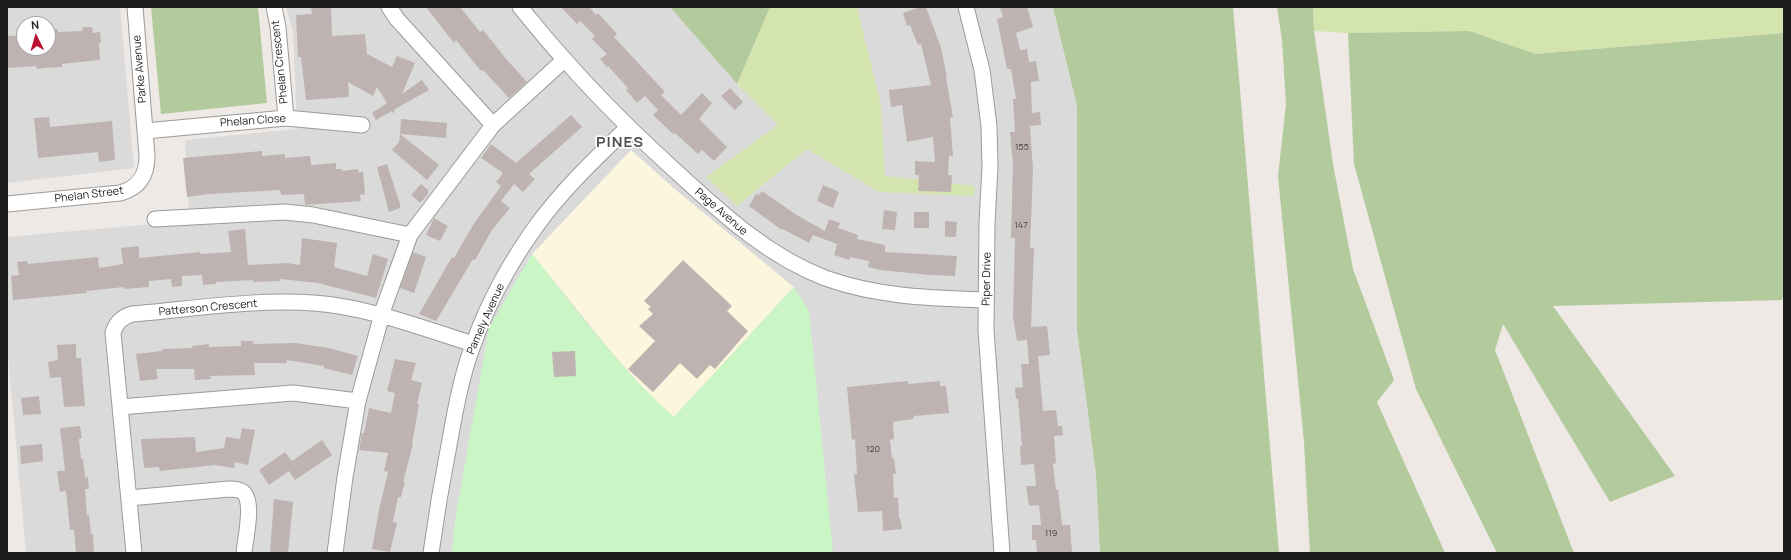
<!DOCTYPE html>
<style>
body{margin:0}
#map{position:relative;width:1791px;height:560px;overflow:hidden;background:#eee9e4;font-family:Manrope,sans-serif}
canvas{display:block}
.frame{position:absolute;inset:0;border:8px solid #1d1d1d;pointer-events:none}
.north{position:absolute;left:16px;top:16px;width:40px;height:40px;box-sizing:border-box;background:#fff;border:1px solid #a5a5a5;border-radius:50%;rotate:355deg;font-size:11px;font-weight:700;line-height:16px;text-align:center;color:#1d1d1d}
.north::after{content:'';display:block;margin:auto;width:14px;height:18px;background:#ba1032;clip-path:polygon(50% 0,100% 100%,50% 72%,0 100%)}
</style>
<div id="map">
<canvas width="1791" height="560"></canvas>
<div class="frame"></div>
<div class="north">N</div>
</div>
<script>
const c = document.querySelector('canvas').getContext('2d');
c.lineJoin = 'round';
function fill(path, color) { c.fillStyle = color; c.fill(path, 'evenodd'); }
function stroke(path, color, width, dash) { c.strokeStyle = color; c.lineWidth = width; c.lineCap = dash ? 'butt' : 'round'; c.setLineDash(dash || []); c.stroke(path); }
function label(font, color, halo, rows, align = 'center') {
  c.font = font + ' Manrope,sans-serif'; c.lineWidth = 3; c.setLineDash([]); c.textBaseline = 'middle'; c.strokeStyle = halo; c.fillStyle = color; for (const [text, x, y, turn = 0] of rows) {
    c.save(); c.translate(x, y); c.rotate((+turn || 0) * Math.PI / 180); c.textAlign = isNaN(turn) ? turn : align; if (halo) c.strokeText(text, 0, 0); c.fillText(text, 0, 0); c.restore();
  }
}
const residential = new Path2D(`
 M7,7H120L134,168L7,183ZM24,24H48V48H24Z
 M286,7H670L737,84L778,125L707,177L737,206L807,149L879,192L974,186L885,177L881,105L857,7H1053L1077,106V330L1096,474L1100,553H26L7,345V237L187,221L189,208L185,140L297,129L293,32Z`);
const education = new Path2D(`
 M631,150L677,191L794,287L674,417L649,395L608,348L532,254Z`);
const grass = new Path2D(`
 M770,7H857L881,105L885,176L975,186L974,196L879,192L807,149L737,206L706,177L778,125L737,84Z
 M1313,7H1784V33L1536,54L1469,31L1348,33L1314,31Z`);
const forest = new Path2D(`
 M151,7H258L267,103L161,114Z
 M670,7H770L737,84Z
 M1053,7H1233L1279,553H1100L1096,474L1077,330V106Z
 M1277,7H1313L1314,31L1333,164L1353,269L1394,380L1377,402L1445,553H1310L1304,442L1278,176L1286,104L1282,40Z
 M1469,31L1536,54L1784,33V292L1782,300L1553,306L1675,476L1610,502L1503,324L1495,350L1574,553H1497L1416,389L1354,164L1348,33Z`);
const park = new Path2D(`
 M532,254C577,310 620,369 674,417L794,287L809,311L833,553H452L455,520L489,328Z`);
const building = new Path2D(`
 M311,7H331L332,36L365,34L367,54L392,67L397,56L415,63L402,94L422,80L429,90L395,109L393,114L392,111L376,120L372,113L387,103L377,87L373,96L348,82L349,97L306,100L301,57H298L296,15L312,14Z
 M426,7H460L480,32L483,30L507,60L527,82L509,98L483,70L481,71L456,40L454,43Z
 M561,7H589L596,15L598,13L617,34L614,37L665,92L661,95L681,115L702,93L712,103L699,119L727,147L714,161L702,150L698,154L675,133L673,134L653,115L658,110L645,96L637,103L626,90L628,88L608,66L607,67L600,59L607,54L592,39L595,36L580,21L577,24Z
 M920,7H926L941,48L947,77H946L953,117L950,118L953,156H949L948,175H952L951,192L918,191L919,175H915V161L935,162L933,137L907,142L902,105L891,107L889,90L931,85L921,44L918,45L910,25L907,26L903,13Z
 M1000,7H1027L1033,27L1016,33L1020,50L1027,49L1029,62L1036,61L1039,81L1031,82L1032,113L1040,112L1041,125L1030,126L1033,169L1030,248H1034L1031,327L1047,326L1050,355L1038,356L1043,411L1056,410L1058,426H1062L1063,435L1054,436L1056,463L1053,464L1056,490L1058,489L1062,525H1070L1072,553H1037L1036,540H1032V525H1041L1039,505L1029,506L1026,486H1036L1034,464L1021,465L1020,446H1022L1018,399H1016L1015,388L1023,387L1021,364H1029L1027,340L1017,341L1013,317L1015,238H1011L1013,165L1010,132H1015L1013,99H1016L1011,69H1007L997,19L1003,17Z
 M83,27H92L93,33L100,32L101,43H99L100,60L62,64V67L45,68L37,69L36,66L7,68V36L24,35V48H48V30L58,29V32L82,31Z
 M730,88L743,102L735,110L721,96Z
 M571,115L582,127L529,174L535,179L523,192L514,184L501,201L510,208L492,230L475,260L473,259L436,321L419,314L452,257L454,258L473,225L501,186L496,182L503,173L481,158L491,144L516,163Z
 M49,117L50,127L112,121L115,160L99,162L98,152L38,158L34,118Z
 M401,119L447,123L446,138L400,134Z
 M400,134L439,165L427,180L392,150L399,142Z
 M262,151V156L285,154V158L310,156L311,165L336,163V169H342V171L358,169L359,173L363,171L365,194L360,195L361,201L305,205L304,194L281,195L280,190L209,194L187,197L183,158Z
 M387,164L400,204V208L389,212L377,167Z
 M421,184L428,190V194L420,203L411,195Z
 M823,185L839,192L833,208L817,201Z
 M762,191L795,214L825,231L829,219L840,223L838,228L858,235L857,239L885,245V252L957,256L955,276L930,275L880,270L868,267L869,261L850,257L849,260L834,255L837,244L813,235L809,243L783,229L782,230L749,206L756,194L759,195Z
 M884,210L897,212L895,230L882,229Z
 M914,212H929V228H914Z
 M434,218L448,226L440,241L426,235Z
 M945,221L957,222L956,237H945Z
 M245,229L248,265L287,263L300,265L302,238L337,243L334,267L367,276L373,254L388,259L376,298L318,283L280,279V281L253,282V280L216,282V284L203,285L202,275L182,276V286L172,287L171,279L149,281V287L125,289L124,287L86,291L87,293L13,300L11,276L19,275L17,262L27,261L28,264L98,257L99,268L123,264L121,248L139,246V258L200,252V254L231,252L228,231Z
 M413,252L426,257L414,293L400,288Z
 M683,260L732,306L727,311L748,331L715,369L710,365L697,379L680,363L653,392L628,369L655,341L639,326L653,314L648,309L651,307L644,301Z
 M241,341H253V344L295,343L329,348L358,356L352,375L324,368V366L287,360L286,363H254L255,375L210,376L211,379L195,380L194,369H156L158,379L140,381L136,354L162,351V349L192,348V346L209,344V347L241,346Z
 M76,344V358H81L85,406L64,407L61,377L50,378L48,362L58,360L57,345Z
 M575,351L576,376L554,377L552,352Z
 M395,359L416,363L411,380L422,383L417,404H419L412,444H413L403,482H405L401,497H398L393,522L397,523L390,552L372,549L379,510L388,472L384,471L388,453L359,450L362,433H364L369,408L391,413L395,393L387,391Z
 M908,381V384L940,381V386H946L949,413L914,416L913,419L893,422L894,439L890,440L892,458L894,459L896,474H893L894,498L898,497L899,518H900L902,529L883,531L882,511L858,512L854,474H857L855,439L852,440L847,387Z
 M39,396L41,414L23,415L21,398Z
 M80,426L82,438L79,439L81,459H83L85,478L88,477L89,489H85L87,515H89L91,534H93L94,553H76L74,530H70L66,491L60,492L57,471H65L60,428Z
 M242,428L255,430L248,465L235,462L234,468L215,465L160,471L159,467L144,468L141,439L195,437L196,452L224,448L226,437L240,439Z
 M322,440L332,455L295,480L289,471L269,485L259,470L285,452L292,461Z
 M42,444L43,461L21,464L20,446Z
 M274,499L293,502L288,553H270Z`);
const minor = new Path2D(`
 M274,7L278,27L286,118
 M389,7L397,19L493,125
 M520,7C535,25 549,43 565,60C601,101 640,139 681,176C725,216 768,256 825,278C878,297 931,298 986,300
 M966,7L982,70L989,126L990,167L987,223L986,330L1002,553
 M145,131L286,118L362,125
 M7,204L120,193C139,188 147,175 147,156L135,7
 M155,219L285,212L313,215L410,235
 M120,407L293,393L358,401
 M129,498L229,489C234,489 240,489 244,493C254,504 245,539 244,553
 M134,553L113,333C116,322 122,317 132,314C192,309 254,299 314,303C368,307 422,328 473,344
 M335,553L345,477L358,401L384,307L410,235L493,125L564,60
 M431,553C436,517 442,481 449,445C455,412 461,377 473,345C488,303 511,261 537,225C563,189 596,158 628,127`);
const numberNames = [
 ["155",1022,147],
 ["147",1021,225],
 ["120",873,449],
 ["119",1051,533]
];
const streetNames = [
 ["Phelan Crescent",280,62,-96],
 ["Parke Avenue",140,69,-95],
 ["Phelan Close",253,121,-4],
 ["Phelan Street",89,195,-7],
 ["Page Avenue",721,212,41],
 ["Piper Drive",987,279,-89],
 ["Patterson Crescent",208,308,-5],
 ["Pamely Avenue",486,319,-66]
];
const districtNames = [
 ["PINES",620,143]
];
fill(residential, '#dbdadb');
fill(education, '#fcf6de');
fill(grass, '#d3e4ae');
fill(forest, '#b2ca9c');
fill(park, '#caf5c4');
fill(building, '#beb3b1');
stroke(minor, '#9a9a9a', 17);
stroke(minor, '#fff', 15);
label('9px', '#454242', null, numberNames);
label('11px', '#1d1d1d', '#fff', streetNames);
c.letterSpacing = '1px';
label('bold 15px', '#505050', '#fff', districtNames);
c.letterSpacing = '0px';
</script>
